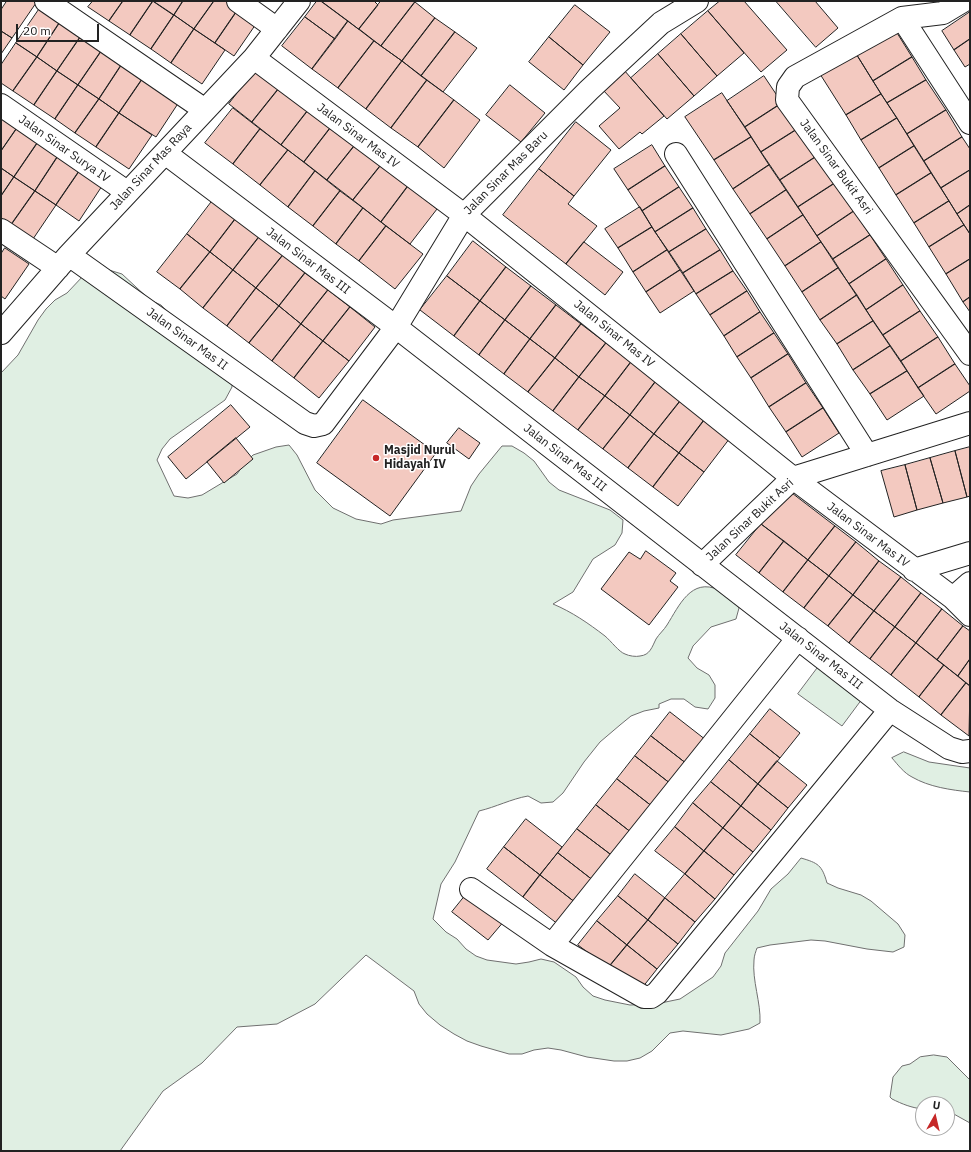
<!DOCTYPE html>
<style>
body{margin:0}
#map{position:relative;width:971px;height:1152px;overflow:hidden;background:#fff;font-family:"IBM Plex Sans",sans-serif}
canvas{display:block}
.frame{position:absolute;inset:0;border:2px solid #222;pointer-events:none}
.north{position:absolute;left:915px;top:1096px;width:40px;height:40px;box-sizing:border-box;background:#fff;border:1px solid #a7a7a7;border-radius:50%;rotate:8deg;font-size:11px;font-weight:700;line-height:16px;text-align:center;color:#222}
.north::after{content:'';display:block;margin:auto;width:14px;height:18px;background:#c62828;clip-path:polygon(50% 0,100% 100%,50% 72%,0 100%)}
.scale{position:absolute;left:16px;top:24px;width:83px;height:18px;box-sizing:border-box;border:2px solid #222;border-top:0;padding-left:5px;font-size:12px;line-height:14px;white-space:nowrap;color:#222;-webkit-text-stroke:3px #fff;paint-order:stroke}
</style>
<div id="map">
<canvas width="971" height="1152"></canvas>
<div class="frame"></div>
<div class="north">U</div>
<div class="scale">20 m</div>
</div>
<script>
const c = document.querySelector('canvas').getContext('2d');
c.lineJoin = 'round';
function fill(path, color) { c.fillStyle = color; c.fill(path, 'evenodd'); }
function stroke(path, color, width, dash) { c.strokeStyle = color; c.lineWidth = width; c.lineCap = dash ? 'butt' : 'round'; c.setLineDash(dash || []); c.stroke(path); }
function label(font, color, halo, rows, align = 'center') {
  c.font = font + ' "IBM Plex Sans",sans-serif'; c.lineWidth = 3; c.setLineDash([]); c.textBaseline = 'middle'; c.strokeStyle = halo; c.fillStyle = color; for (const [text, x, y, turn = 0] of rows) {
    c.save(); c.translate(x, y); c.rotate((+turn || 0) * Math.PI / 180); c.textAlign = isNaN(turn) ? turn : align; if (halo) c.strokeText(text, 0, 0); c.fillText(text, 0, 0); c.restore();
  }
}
const green = new Path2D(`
 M109,270L122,274L150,300L161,305L232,375V387L225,400L170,439L162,449L157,460L174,496L188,498L202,495L237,474L244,464L253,455L276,447L289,445L297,455L315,490L333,508L356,519L381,524L393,520L461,511L471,486L479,474L502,446H512L524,453L534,461L549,482L559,490L610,510L623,520L622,533L615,545L593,559L573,592L553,604C572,612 588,623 605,636C611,641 619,652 625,654C629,656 636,657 640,656C650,655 652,647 656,639C659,634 664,630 667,625C679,606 691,577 719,590C731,596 732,596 739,608L736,619L711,627L693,646L688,658L697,668L709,675L715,685V698L708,709L695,707L684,699H671L659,704V708L644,711L631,716L620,725L600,742L584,762L563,793L553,802L541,803L528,796C511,799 496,807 479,811L455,862L441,884L433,919L446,932L457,939L466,949L476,956L487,960L516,964L529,962L541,959L554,962L576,977L583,987L593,996L605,1000L630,1005L656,1004L680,999L713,977L721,966L725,953L758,911L771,889L788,874L801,858C818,863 822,865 827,883L838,888L861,895L871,901L898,924L905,935L904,947L893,952L867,949L825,941L811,940L770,945L757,948C756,951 754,956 754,960C752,981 761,1002 760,1023L749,1029L721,1035L683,1031L670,1033L652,1051L640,1058L627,1061H614L587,1057L561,1050L548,1048L534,1050L522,1054H509L481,1046L467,1041L454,1034L440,1025L427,1014L419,1004L414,991L366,955L315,1004L277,1024L237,1027L202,1063L163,1091L120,1151H1V373L18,355L38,320L46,309L55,300L67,293L84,275Z
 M822,662L865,695L842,726L798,694Z
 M904,752L929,762L970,768V792C951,790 929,787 912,777C904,773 898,765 892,758Z
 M934,1055L947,1057L970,1080V1123L952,1113L947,1112V1104H923V1109C912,1108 902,1104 892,1099L890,1097L893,1077L902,1066L910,1064L920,1057Z`);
const building = new Path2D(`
 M7,1H33L36,3L12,38L1,31V10Z
 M93,1H123L109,21L88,7Z
 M123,1H153L130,35L109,21Z
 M153,1L174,15L151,49L130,35Z
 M153,1H183L174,15Z
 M183,1H214L194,29L174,15Z
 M214,1H228L239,8L215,43L194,29Z
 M317,1H321L348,21L335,39L305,17Z
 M321,1H374L378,5L359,29Z
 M381,1H414L415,2L381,46L359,29Z
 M720,1H744L787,50L761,72L708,11Z
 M776,1H815L838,28L816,47Z
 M415,2L435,18L402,61L381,46Z
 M575,5L610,32L583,65L549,37Z
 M40,8L60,22L37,57L16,43Z
 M239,8L258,21L234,56L215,43Z
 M708,11L744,53L717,76L681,34Z
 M970,12V39L954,50L942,31Z
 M174,15L194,29L171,63L151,49Z
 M305,17L335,39L312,69L282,46Z
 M435,18L455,32L421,76L402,61Z
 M348,21L374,41L338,88L312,69Z
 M60,22L81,36L57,71L37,57Z
 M894,28L912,57L873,81L855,52Z
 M194,29L225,50L202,84L171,63Z
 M1,31L12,38L1,54Z
 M455,32L477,48L443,92L421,76Z
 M681,34L717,76L694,96L658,54Z
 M81,36L102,50L78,85L57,71Z
 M549,37L583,65L564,90L529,62Z
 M970,39V64L965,67L954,50Z
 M374,41L402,61L366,109L338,88Z
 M16,43L37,57L13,91L1,83V65Z
 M102,50L122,64L99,99L78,85Z
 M855,52L881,94L846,115L820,74Z
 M658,54L694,96L667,119L631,78Z
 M37,57L57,71L34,105L13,91Z
 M912,57L926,80L887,103L873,81Z
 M402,61L427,80L391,128L366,109Z
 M122,64L143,78L119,113L99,99Z
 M256,69L280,87L252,122L229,104Z
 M624,70L664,116L642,134L640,132L619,149L599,126L620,108L602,89Z
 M57,71L78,85L55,119L34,105Z
 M764,76L782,103L745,127L727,101Z
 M143,78L179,102L156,137L119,113Z
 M427,80L454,100L418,147L391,128Z
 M926,80L946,110L907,134L887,103Z
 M78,85L99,99L75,133L55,119Z
 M510,85L545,113L521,142L486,115Z
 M280,87L309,109L281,145L252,122Z
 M722,93L751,137L714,160L685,117Z
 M881,94L897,118L861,140L846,115Z
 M99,99L119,113L96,147L75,133Z
 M454,100L480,120L444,168L418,147Z
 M782,103L799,128L761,152L745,127Z
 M233,108L260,129L233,164L205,143Z
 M309,109L331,127L304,162L281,145Z
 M946,110L962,137L924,161L907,134Z
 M119,113L152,135L129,169L96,147Z
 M1,117L17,128L1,151Z
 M897,118L914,146L879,168L861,140Z
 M576,122L611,150L574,196L539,169Z
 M331,127L355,145L327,180L304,162Z
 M17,128L38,142L14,177L1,168V151Z
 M799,128L817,156L780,180L761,152Z
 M260,129L288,150L260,185L233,164Z
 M751,137L769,165L733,189L714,160Z
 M962,137L970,149V170L941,188L924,161Z
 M38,142L58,156L35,191L14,177Z
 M355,145L381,165L353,200L327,180Z
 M652,145L665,166L628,190L614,169Z
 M914,146L931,173L896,195L879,168Z
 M288,150L315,171L288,207L260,185Z
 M58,156L80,170L56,205L35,191Z
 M817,156L835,183L798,207L780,180Z
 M381,165L408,186L381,222L353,200Z
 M769,165L786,190L750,214L733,189Z
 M665,166L679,187L642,211L628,190Z
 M1,168L14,177L1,196Z
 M539,169L574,196L568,204L597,226L566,264L503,215Z
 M80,170L102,186L79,221L56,205Z
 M970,170V205L957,214L941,188Z
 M315,171L340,191L313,226L288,207Z
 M931,173L949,201L914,223L896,195Z
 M14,177L35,191L11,225L1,218V196Z
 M835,183L854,211L817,236L798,207Z
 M408,186L437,209L410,244L381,222Z
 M679,187L693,208L655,232L642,211Z
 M786,190L803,215L767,239L750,214Z
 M35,191L56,205L33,239L11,225Z
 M340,191L363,208L336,244L313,226Z
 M213,200L236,218L210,252L187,234Z
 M949,201L964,225L929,247L914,223Z
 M970,205V234L957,214Z
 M640,207L652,227L618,248L605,229Z
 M363,208L386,226L359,261L336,244Z
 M693,208L706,229L669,252L655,232Z
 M854,211L870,235L833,259L817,236Z
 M803,215L821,242L785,266L767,239Z
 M236,218L259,237L233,270L210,252Z
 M964,225L970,234V259L946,274L929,247Z
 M386,226L423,254L395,289L359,261Z
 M652,227L667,250L633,272L618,248Z
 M706,229L720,250L683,273L669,252Z
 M187,234L210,252L180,289L157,272Z
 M870,235L886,259L849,284L833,259Z
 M259,237L283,255L256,288L233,270Z
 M473,241L506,267L480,301L447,276Z
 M584,242L623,272L605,295L566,264Z
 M821,242L838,268L802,292L785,266Z
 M5,248L29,264L5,299L1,296V254Z
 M667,250L680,270L646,292L633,272Z
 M720,250L733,271L696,294L683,273Z
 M210,252L233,270L203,308L180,289Z
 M283,255L305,273L279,306L256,288Z
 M886,259L903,285L866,310L849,284Z
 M970,259V297L963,302L946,274Z
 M506,267L531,286L505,320L480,301Z
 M838,268L857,295L820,320L802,292Z
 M233,270L256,288L227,326L203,308Z
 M680,270L694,291L660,313L646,292Z
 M733,271L747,291L710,315L696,294Z
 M305,273L328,290L301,324L279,306Z
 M447,276L480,301L454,336L420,310Z
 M903,285L920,311L883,335L866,310Z
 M531,286L556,305L530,339L505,320Z
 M256,288L279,306L249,343L227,326Z
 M328,290L350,307L323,341L301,324Z
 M747,291L760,312L724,336L710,315Z
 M857,295L873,321L837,344L820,320Z
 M970,297V312L963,302Z
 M480,301L505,320L479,355L454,336Z
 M556,305L581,324L555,358L530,339Z
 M279,306L301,324L272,361L249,343Z
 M350,307L375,327L349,361L323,341Z
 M920,311L938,337L901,361L883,335Z
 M760,312L774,333L737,357L724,336Z
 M505,320L530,339L504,374L479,355Z
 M873,321L890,346L853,370L837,344Z
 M301,324L323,341L294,378L272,361Z
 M581,324L606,343L579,377L555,358Z
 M774,333L788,354L751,378L737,357Z
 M938,337L955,364L918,388L901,361Z
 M530,339L555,358L528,392L504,374Z
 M323,341L349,361L319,398L294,378Z
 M606,343L631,362L605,396L579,377Z
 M890,346L907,371L870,394L853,370Z
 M788,354L806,383L769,407L751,378Z
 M555,358L579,377L553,411L528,392Z
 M631,362L656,381L630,415L605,396Z
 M955,364L970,386V391L936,414L918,388Z
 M907,371L924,396L887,420L870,394Z
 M579,377L605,396L578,430L553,411Z
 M656,381L681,400L654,434L630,415Z
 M806,383L823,408L786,432L769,407Z
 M605,396L630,415L603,449L578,430Z
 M363,400L436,453L390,516L317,463Z
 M681,400L705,419L679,453L654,434Z
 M231,405L250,427L186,479L168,457Z
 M823,408L839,433L802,457L786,432Z
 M630,415L654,434L628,468L603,449Z
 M705,419L730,438L704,472L679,453Z
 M459,428L480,443L469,459L447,443Z
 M654,434L679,453L653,487L628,468Z
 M236,438L253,459L224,483L207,462Z
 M970,447V496L967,497L955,451Z
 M955,451L967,497L943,503L930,458Z
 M679,453L704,472L678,506L653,487Z
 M930,458L943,503L917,510L905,465Z
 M905,465L917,510L894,517L881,471Z
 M788,490L835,526L808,560L761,524Z
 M761,524L784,541L759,573L736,555Z
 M835,526L856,542L829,576L808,560Z
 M784,541L808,560L783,592L759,573Z
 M856,542L879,561L853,595L829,576Z
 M646,551L676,573L670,581L678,587L649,625L601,589L629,552L640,559Z
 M808,560L829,576L804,608L783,592Z
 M879,561L901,577L874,611L853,595Z
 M829,576L853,595L828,626L804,608Z
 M901,577L921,593L895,627L874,611Z
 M921,593L942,609L916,643L895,627Z
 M853,595L874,611L849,643L828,626Z
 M942,609L963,626L937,660L916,643Z
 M874,611L895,627L870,659L849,643Z
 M963,626L970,631V659L958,676L937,660Z
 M895,627L916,643L891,675L870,659Z
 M916,643L944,665L919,697L891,675Z
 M970,659V686L958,676Z
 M944,665L966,683L941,715L919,697Z
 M966,683L970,686L969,736L941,715Z
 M770,709L800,733L780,758L750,734Z
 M670,712L706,740L687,764L651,736Z
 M750,734L780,758L758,784L729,760Z
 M651,736L687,764L671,784L635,756Z
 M635,756L671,784L653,807L617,779Z
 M729,760L758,784L741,806L711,782Z
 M777,761L807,785L788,808L758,784Z
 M617,779L653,807L632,833L596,805Z
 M711,782L741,806L723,828L693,803Z
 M758,784L788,808L771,830L741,806Z
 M693,803L723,828L704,851L675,827Z
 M596,805L632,833L614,857L577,829Z
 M741,806L771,830L753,852L723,828Z
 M526,819L562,847L540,875L504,847Z
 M675,827L704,851L685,874L655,851Z
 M723,828L753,852L734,875L704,851Z
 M577,829L614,857L594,881L558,853Z
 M504,847L540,875L523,897L487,869Z
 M704,851L734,875L715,899L685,874Z
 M558,853L594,881L576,903L540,875Z
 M635,874L665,898L648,920L618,896Z
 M685,874L715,899L695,922L665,898Z
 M540,875L576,903L559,925L523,897Z
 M469,891L505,920L488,940L452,912Z
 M618,896L648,920L627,945L597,921Z
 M665,898L695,922L678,944L648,920Z
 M648,920L678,944L657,969L627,945Z
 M597,921L627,945L608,968L578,945Z
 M627,945L657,969L638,993L608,968Z`);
const minor = new Path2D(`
 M46,1L205,110
 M238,1L277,29
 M963,1L943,13L902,18L795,77L788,87L787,100L970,354
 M902,18L970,123
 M254,58L464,215L793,478L953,598L970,615
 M1,105L127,192
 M165,153L396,327L890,710L949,748L962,752L970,751
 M676,154L867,455
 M1,230L58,268
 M69,255L305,423L314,426L323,424L396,327L464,215L589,90L661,23L697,1
 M1,333L69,255L254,58L299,1
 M702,565L793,478L970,423
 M914,570L970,553
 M953,598L970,583
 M471,889L552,945L644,997H651L657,993L890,710
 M552,945L798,638`);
const markers = [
 [376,458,4,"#c62828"]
];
const streetNames = [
 ["Jalan Sinar Mas IV",358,136,37],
 ["Jalan Sinar Surya IV",64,149,35],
 ["Jalan Sinar Mas Raya",151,167,-47],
 ["Jalan Sinar Bukit Asri",836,167,54],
 ["Jalan Sinar Mas Baru",506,173,-45],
 ["Jalan Sinar Mas III",308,261,37],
 ["Jalan Sinar Mas IV",614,334,39],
 ["Jalan Sinar Mas II",187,339,36],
 ["Jalan Sinar Mas III",565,458,38],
 ["Jalan Sinar Bukit Asri",750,520,-43],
 ["Jalan Sinar Mas IV",868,535,37],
 ["Jalan Sinar Mas III",821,656,38]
];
const poiNames = [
 ["Masjid Nurul",384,451],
 ["Hidayah IV",384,465]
];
fill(green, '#e0efe3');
stroke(green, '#6f6f6f', 1);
fill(building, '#f3c9c0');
stroke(building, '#222', 1);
stroke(minor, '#222', 24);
stroke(minor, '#fff', 22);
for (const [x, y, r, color] of markers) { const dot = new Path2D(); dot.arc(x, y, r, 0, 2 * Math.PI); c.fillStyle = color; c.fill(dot); stroke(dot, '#fff', 1.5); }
label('12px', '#222', '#fff', streetNames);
label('bold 12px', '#222', '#fff', poiNames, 'left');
</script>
